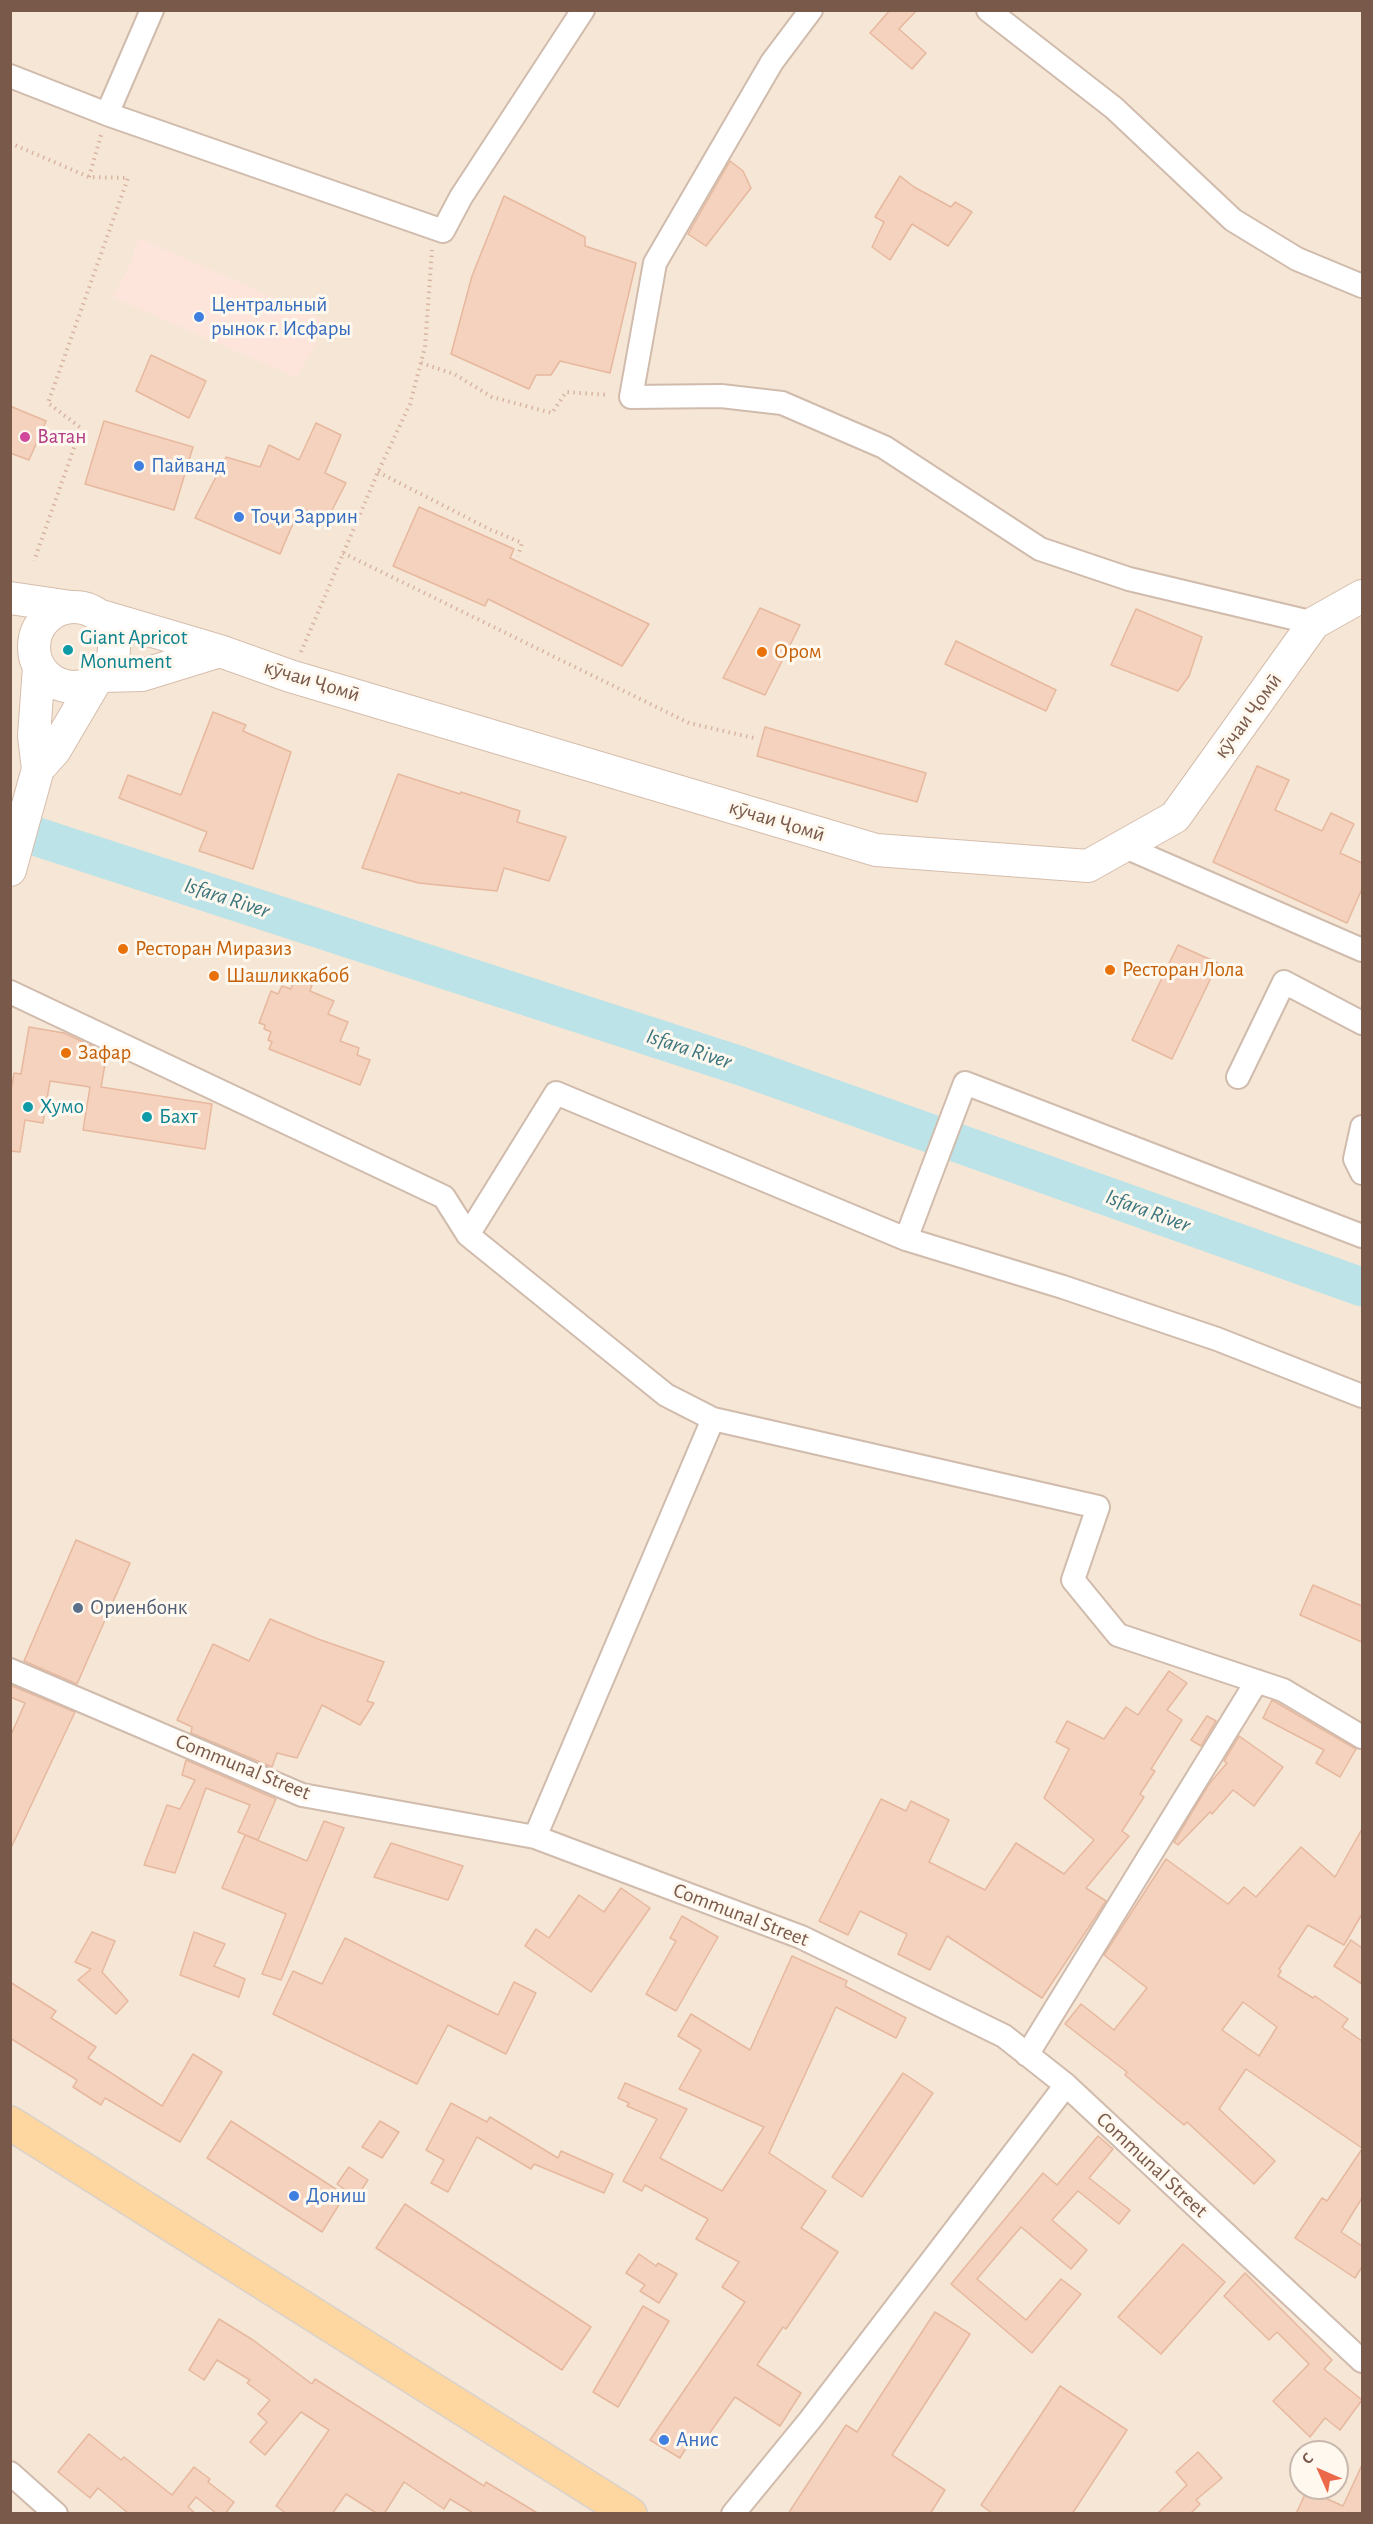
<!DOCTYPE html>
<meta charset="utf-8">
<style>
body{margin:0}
#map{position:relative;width:1373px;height:2524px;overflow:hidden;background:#fdf4e8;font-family:"Alegreya Sans",sans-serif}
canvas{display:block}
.frame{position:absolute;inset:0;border:12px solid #79594a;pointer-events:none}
.north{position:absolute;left:1289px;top:2440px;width:60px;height:60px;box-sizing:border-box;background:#fff8ef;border:2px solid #c9b8ad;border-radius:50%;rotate:315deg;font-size:16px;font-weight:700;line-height:24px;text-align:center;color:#79594a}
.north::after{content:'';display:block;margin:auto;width:21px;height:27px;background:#eb6849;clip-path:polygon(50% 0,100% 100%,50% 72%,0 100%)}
</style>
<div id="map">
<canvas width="1373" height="2524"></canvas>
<div class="frame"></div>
<div class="north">С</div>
</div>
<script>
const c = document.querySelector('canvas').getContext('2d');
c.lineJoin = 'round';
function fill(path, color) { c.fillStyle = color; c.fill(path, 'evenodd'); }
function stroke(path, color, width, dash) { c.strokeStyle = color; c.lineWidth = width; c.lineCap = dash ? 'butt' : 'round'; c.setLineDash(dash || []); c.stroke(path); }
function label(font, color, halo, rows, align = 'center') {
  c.font = font + ' "Alegreya Sans",sans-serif'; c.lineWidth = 6; c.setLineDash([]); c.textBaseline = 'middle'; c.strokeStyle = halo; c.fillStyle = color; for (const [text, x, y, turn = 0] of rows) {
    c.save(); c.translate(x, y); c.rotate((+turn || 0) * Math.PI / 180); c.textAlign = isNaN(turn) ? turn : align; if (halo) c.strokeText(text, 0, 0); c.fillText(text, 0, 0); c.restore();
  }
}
const residential = new Path2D(`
 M11,11H1362V2513L11,2514ZM1301,2452H1337V2488H1301Z`);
const commercial = new Path2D(`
 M139,238L322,319L314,347L297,378L112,297L128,269Z`);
const river = new Path2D(`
 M10,828L741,1066L1362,1287`);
const building = new Path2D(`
 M890,10H917L899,29L926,53L912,69L870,33Z
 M730,161L743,171L751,188L706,246L688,234Z
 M900,176L914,187L951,207L955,202L972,212L948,246L912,224L890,260L872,247L884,222L875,217Z
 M504,196L585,237V246L636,263L610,373L560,361L551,375H536L529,389L451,354L472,276Z
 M151,355L206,381L189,418L136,391Z
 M10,406L46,421L29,460L10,453Z
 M104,421L193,447L174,510L85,484Z
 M316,423L341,435L325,473L346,483L327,520L300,507L280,554L195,518L226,457L260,467L269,445L299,460Z
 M419,507L514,549L510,558L649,624L622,666L488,599L485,606L393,566Z
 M760,608L800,625L765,695L723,678Z
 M1136,609L1202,637L1189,676L1178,691L1111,665Z
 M956,641L1056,690L1046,711L945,664Z
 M213,712L246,725L243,731L291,752L253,869L199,851L207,832L119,798L128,775L181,795Z
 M765,727L926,773L917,802L757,756Z
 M1257,766L1289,780L1275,810L1322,831L1331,813L1354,824L1340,853L1362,863V889L1347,923L1213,862Z
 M398,774L460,794L461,792L520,811L517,822L566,837L549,881L504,868L497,891L419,883L362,868Z
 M1178,945L1218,963L1172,1059L1132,1040Z
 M295,978L312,985L310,991L334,1001L328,1014L348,1022L340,1041L359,1048L357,1055L370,1060L360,1085L269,1049L272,1042L268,1040L271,1032L264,1029L265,1025L259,1023L271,991L278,994L282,986L291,989Z
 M29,1027L64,1033L107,1053L101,1087L212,1104L205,1149L83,1130L90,1087L50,1081L43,1123L25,1120L20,1152L10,1151V1097L14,1073L21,1074Z
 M76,1540L130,1563L77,1684L24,1661Z
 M1313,1585L1362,1606V1642L1300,1615Z
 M270,1619L318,1639L384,1662L367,1701L374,1703L360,1725L322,1705L297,1758L277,1753L272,1767L191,1733L192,1727L177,1720L213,1644L249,1661Z
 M1169,1671L1187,1683L1167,1710L1182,1720L1151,1769L1155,1771L1140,1794L1144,1797L1122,1831L1129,1836L1086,1888L1106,1901L1042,1998L947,1936L930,1970L898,1954L907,1934L860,1911L848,1935L819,1921L881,1799L906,1811L911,1801L949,1820L929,1862L985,1890L1016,1843L1064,1874L1094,1840L1044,1798L1069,1749L1056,1742L1067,1721L1104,1739L1126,1707L1138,1715Z
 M10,1685L75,1712L10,1850V1737L25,1703L10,1697Z
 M1272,1700L1356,1749L1340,1777L1316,1763L1324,1750L1263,1718Z
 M1207,1716L1216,1721L1201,1746L1191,1740Z
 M1239,1736L1283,1767L1254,1806L1233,1790L1212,1814L1210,1812L1178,1845L1174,1842L1209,1784L1227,1763L1224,1761Z
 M186,1760L276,1799L258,1840L238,1832L250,1805L206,1788L175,1873L144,1865L167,1805L180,1809L195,1780L182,1775Z
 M324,1821L344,1828L281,1980L262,1974L286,1914L222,1888L245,1835L307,1861Z
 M1362,1829V1914L1344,1945L1308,1925L1279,1969L1281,1971L1278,1976L1313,1998L1315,1996L1348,2019L1342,2027L1362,2041V2148L1246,2069L1219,2109L1275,2161L1254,2184L1187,2122L1184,2125L1125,2075L1127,2072L1065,2024L1081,2004L1114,2030L1147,1988L1104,1955L1166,1859L1228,1904L1244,1887L1256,1897L1301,1847L1335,1877ZM1243,2002L1277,2027L1259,2056L1222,2030Z
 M391,1843L463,1866L448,1900L374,1877Z
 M621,1888L650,1908L591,1992L525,1946L536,1929L549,1938L579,1895L604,1912Z
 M682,1916L718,1937L676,2011L646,1994L676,1941L670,1938Z
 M92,1932L115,1941L102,1972L128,2001L116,2014L78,1980L91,1969L75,1962Z
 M194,1932L225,1944L214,1966L245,1979L239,1997L180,1975Z
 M345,1938L498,2015L514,1982L536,1993L506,2054L448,2025L417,2084L273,2014L293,1971L322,1984Z
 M1351,1940L1362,1948V1984L1334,1966Z
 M792,1956L847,1981L845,1986L906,2018L896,2038L836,2007L769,2153L826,2191L801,2228L838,2252L786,2329L783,2327L757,2365L801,2393L780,2426L735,2397L702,2444L692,2438L680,2458L650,2440L745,2302L722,2287L739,2262L696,2239L708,2219L645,2185L642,2191L623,2181L657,2119L627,2106L629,2103L618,2098L625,2083L687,2109L660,2158L722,2191L764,2127L679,2089L701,2050L678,2036L691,2014L750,2050Z
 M10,1982L56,2011L51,2018L96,2047L88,2058L162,2106L193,2054L222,2072L180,2142L105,2098L101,2105L73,2087L77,2080L10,2038Z
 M903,2073L933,2093L862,2197L832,2177Z
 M451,2103L487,2122L490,2117L558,2158L561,2151L613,2174L604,2193L534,2164L531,2169L477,2137L448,2192L431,2183L444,2160L426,2150Z
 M231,2121L345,2195L322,2232L207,2158Z
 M380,2121L399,2132L382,2158L362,2147Z
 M1098,2136L1113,2149L1089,2178L1130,2210L1119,2224L1078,2191L1052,2220L1087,2250L1071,2269L1021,2227L977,2279L1026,2320L1061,2279L1081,2294L1032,2353L951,2284L1043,2173L1057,2185Z
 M1362,2149V2198L1341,2232L1362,2246V2267L1355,2278L1295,2238L1322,2198L1327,2201Z
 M349,2167L368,2180L356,2198L337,2184Z
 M405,2204L591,2327L562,2370L376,2248Z
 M1183,2244L1225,2282L1161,2354L1118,2317Z
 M639,2254L656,2266L658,2263L677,2274L659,2303L640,2291L645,2285L626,2273Z
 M1245,2273L1332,2360L1324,2369L1362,2400L1340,2430L1325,2418L1310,2437L1273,2401L1309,2364L1277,2332L1269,2340L1224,2296Z
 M643,2306L669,2321L618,2407L593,2392Z
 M935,2312L970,2334L892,2455L945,2490L930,2514H788L846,2425L857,2432Z
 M219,2319L253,2340L312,2384L315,2379L484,2486L486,2482L539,2514H475L450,2499L444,2509L404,2482L384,2514H378L346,2494L332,2514H287L276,2506L329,2430L301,2412L265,2455L250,2442L267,2422L258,2414L270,2400L247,2383L250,2380L217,2360L204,2380L189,2370Z
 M1060,2386L1127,2430L1072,2514H993L981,2505Z
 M89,2434L121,2460L124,2457L172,2495L194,2467L210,2479L208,2482L234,2502L225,2514H217L196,2497L188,2507L196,2514H129L98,2488L90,2498L58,2472Z
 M1198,2452L1222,2478L1196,2500L1200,2504L1190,2514H1157L1187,2485L1176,2472Z
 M1362,2465V2514H1296L1307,2490L1343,2506Z`);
const path = new Path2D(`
 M10,143L89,177L128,178L48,403L81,428L34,561
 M89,177L101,135
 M421,363L454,374L492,397L552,413L566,392L609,395
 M378,472L489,529L522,543L518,556
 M343,553L689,723L754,738
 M301,652L378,472L410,404L425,347L432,250`);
const minor = new Path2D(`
 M811,10L772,62L655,263L631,397L721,396L782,403L884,447L1040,549L1129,579L1314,623
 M988,10L1114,108L1233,220L1297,259L1362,286
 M10,76L107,114L443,231L461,197L583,10
 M107,114L152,10
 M1123,846L1362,950
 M10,992L444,1197L468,1235L666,1395L713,1419L1098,1507L1073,1580L1118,1635L1283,1690L1362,1737
 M1238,1077L1284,982L1362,1023
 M1362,1127L1355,1159L1362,1173
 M468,1235L556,1093L906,1239
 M1362,1236L965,1083L906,1239L1063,1287L1217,1339L1362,1396
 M10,1670L302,1795L535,1837L801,1937L1004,2036L1066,2085L1362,2361
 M535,1837L713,1419
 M1027,2055L1257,1681
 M10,2473L56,2514
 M733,2514L810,2420L1066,2085`);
const secondary = new Path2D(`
 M10,598L71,607
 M34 647a40 40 0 1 1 80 0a40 40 0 1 1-80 0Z
 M98,615L220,651L290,676L876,850L1088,866L1175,817L1314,623L1362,596
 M103,676L142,675L220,651
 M38,769L34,736L39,667
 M10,870L38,769L55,750L95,682`);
const primary = new Path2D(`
 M10,2123L630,2514`);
const markers = [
 [199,317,6,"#3f7fe0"],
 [25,437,6,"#d1479c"],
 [139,466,6,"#3f7fe0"],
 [239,517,6,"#3f7fe0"],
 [68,650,6,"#0f9aa8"],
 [762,652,6,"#e8710a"],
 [123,949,6,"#e8710a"],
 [1110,970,6,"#e8710a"],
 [214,976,6,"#e8710a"],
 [66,1053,6,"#e8710a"],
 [28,1107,6,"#0f9aa8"],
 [147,1117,6,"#0f9aa8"],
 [78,1608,6,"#5c6f8a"],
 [294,2196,6,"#3f7fe0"],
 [664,2440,6,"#3f7fe0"]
];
const shopNames = [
 ["Центральный",211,305],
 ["рынок г. Исфары",211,329],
 ["Пайванд",151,466],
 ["Тоҷи Заррин",251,517],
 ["Дониш",306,2196],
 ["Анис",676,2440]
];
const hotelNames = [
 ["Ватан",37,437]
];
const cultureNames = [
 ["Giant Apricot",80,638],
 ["Monument",80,662],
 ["Хумо",40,1107],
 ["Бахт",159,1117]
];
const foodNames = [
 ["Ором",774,652],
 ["Ресторан Миразиз",135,949],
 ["Ресторан Лола",1122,970],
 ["Шашликкабоб",226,976],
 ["Зафар",78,1053]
];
const streetNames = [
 ["кӯчаи Ҷомӣ",312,681,17],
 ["кӯчаи Ҷомӣ",1248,716,-54],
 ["кӯчаи Ҷомӣ",777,821,17],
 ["Communal Street",243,1767,22],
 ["Communal Street",741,1915,21],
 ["Communal Street",1152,2165,43]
];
const serviceNames = [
 ["Ориенбонк",90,1608]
];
const waterNames = [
 ["Isfara River",227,898,18],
 ["Isfara River",689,1049,18],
 ["Isfara River",1148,1211,20]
];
fill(residential, '#f5e6d6');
fill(commercial, '#fee5db');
stroke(river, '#bbe3e8', 39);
fill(building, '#f4d2be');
stroke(building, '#e7b89e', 1.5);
stroke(minor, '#d0bbac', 26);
stroke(secondary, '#d6bdac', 34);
stroke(primary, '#d9d1cc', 36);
stroke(path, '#d9b5a1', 4, [1.5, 4.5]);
stroke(minor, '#fff', 22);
stroke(secondary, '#fff', 32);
stroke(primary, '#fdd79f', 33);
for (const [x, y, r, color] of markers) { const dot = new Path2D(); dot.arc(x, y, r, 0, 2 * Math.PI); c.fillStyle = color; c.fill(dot); stroke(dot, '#fff8ef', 2); }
label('21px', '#366cbe', '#fff8ef', shopNames, 'left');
label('21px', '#b23c85', '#fff8ef', hotelNames, 'left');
label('21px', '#0d838f', '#fff8ef', cultureNames, 'left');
label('21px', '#c56008', '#fff8ef', foodNames, 'left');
label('21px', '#79594a', '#fff8ef', streetNames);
label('21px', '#4e5e75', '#fff8ef', serviceNames, 'left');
label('italic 22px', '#3c767e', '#fff8ef', waterNames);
</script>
